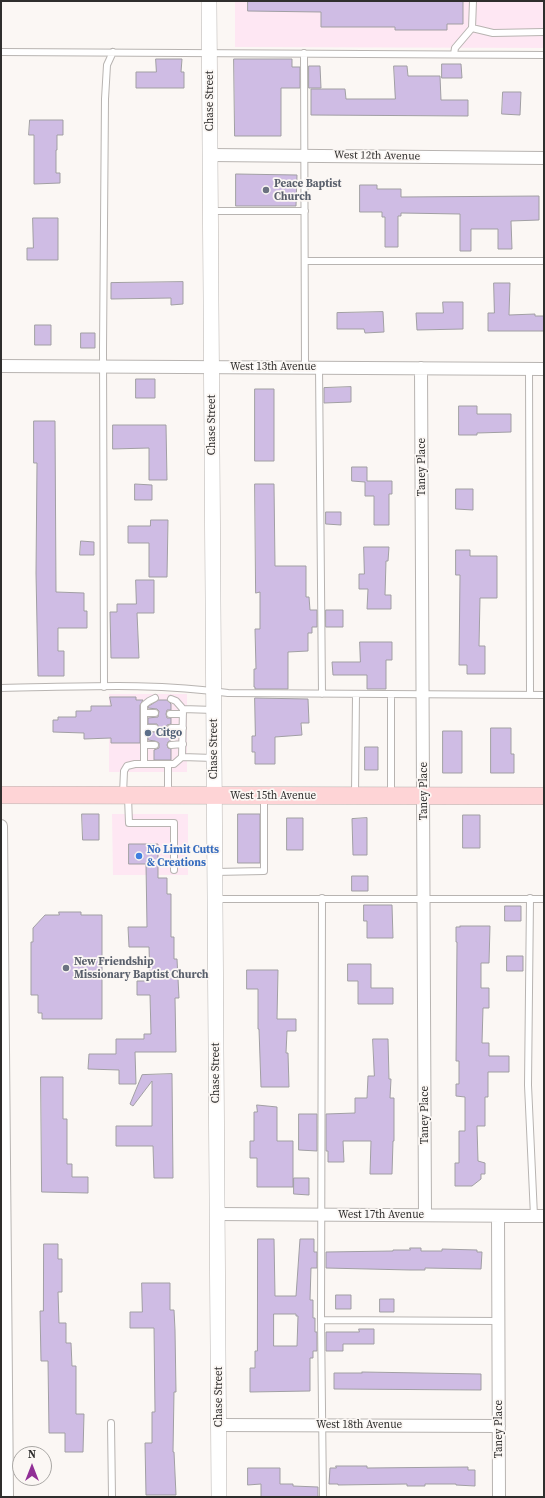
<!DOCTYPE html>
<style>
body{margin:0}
#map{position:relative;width:545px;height:1498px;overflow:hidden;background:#fbf7f4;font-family:"Source Serif 4",serif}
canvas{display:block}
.frame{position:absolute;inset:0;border:2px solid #2f2e2d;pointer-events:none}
.north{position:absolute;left:12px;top:1446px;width:40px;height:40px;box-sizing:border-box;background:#fbf7f4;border:1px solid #a9a7a4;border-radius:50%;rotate:0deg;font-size:11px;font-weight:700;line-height:16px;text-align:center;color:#2f2e2d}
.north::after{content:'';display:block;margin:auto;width:14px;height:18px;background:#912f96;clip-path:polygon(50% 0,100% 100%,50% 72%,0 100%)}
</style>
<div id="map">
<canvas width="545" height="1498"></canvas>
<div class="frame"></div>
<div class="north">N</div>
</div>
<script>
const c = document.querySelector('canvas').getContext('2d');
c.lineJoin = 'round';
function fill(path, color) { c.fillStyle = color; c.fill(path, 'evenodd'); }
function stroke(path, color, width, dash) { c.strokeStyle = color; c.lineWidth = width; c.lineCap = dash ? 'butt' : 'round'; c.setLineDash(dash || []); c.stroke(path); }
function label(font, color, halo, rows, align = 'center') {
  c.font = font + ' "Source Serif 4",serif'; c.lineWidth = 3.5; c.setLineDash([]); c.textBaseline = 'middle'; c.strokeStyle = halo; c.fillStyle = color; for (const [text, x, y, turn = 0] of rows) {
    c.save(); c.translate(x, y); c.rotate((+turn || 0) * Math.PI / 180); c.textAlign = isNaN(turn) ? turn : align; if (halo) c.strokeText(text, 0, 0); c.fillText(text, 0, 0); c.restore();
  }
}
const commercial = new Path2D(`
 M235,1H544V48L235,47Z
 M109,694H187V772H109Z
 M112,814H188V875H113Z`);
const building = new Path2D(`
 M248,1H463V24H447V30H395V27H321V12L248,11Z
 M156,59H182L181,72H184V88H136V72H156Z
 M234,59H292V67H300V88H281V136H235Z
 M442,64H461L462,78H442Z
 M309,66H320L321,88H309Z
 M394,66H407L408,76H440L441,100H468V116L311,115V89H345L346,99H395Z
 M503,92H521L520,115L502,114Z
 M30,120H63V135H57V150H56V173H60V183L34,184V135H29Z
 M236,174L297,175L296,206H236Z
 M360,185H377V189H401V197L539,196V220L511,221L512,249H498V229H471V251H460V214L401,213V216H398V247H385V217H382V212H360Z
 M33,218H58V260H27V248H33Z
 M183,282V304L171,305V298L111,299V283Z
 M494,283H510L509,315L535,314V316H544V331H488V313H494Z
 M443,302H463V329L417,330L416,313H443Z
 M383,312L384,332L365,333L364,329H337V313Z
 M35,325H51V345H35Z
 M81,333H95V348H81Z
 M136,379H155V398H136Z
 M351,387V402L324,403V388Z
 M255,389H274V461H255Z
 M459,406H477V414H511V432L477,433V435H459Z
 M34,421H55L56,592L84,593V611H87V628H58V651H64V676H38L36,573L37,463H34Z
 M113,425H166L167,480H149V448L113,449Z
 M352,467H367V481H392V494H389V525H374V496H365V482L352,481Z
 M135,484L152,485V500H135Z
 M255,484H274L275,566H306V597H309L310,610H317V627H312V633H308V651L288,652V689H255V687H254V669H256L255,629H260V592L256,593Z
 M456,489H473V510L456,509Z
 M326,512H341V525L326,524Z
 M151,520H168L167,577H149V543H128V526H150Z
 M81,541L94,542V555H80Z
 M364,547H389L388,561H386L385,595H391V609H367L368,589H359V574H364Z
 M456,550H470V556H497V598H480L479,646H485V674H467V665H459L460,575H456Z
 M136,580H154V613H137L139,658H111L110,612H117V604H136Z
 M326,610H343V627H326Z
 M360,642H392V660H386V689H367V675H333L332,662H360Z
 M110,697H136V700H143L140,705V743H111V738L84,739V733L53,732V720H58V717H76V711H91V706H111Z
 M255,698L308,699L309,723H301L302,735L275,737V764H255V752H252V736H255Z
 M159,700H167L171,704V710H167L166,714L167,718H171V724L167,725V728L168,732H171V740L168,742L167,745L168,748L171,749V760H154V750L159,748V743L155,741L148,740V732H157L159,728L157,724H148V718L158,717L159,711L157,709L148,708V707Z
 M491,728H511V754H514V773H491Z
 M443,731H462V773H443Z
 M365,747H378V770H365Z
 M82,814H99V840H83Z
 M238,814H260V863H238Z
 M463,815H480V848H463Z
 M287,818H303V850H287Z
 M367,818V855H353L352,819Z
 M129,844H158V878H167V894H171V937H174V959H177L179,998H175L176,1052H135L136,1084H119V1070L88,1069L89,1054H116V1039H144V1034H151L150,995H137V981H150L149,947H129L128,927H147L146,864H129Z
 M352,876H368V891H352Z
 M364,905H392L393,938H367V921H364Z
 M505,906H521V921H505Z
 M59,912H81V915H102V1019H42V1013H38V995H31V942H33V928L45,915H59Z
 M460,926H490L489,963H481V988H489V1008H483L482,1043H489V1056H509V1072H488V1097H485V1126H477L478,1161L485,1163V1174H481V1179L472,1186H455V1163H459V1131H465V1097L456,1096V1084H459V1061H456L457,942H456V927H460Z
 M507,956H523V971H507Z
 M348,964H371V988H393V1004H358V981H348Z
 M247,970H278L277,1019H296V1031H287L286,1053H288L289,1087H261L259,1029H258V989H247Z
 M373,1039H388L389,1079H391L390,1098H394V1141H393L392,1174H370L371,1141H343L344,1162H328V1151H326V1114L355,1113V1098H367L368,1076H374Z
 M172,1074L173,1178H154L153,1146H116V1126H152V1081L133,1106L130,1104L142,1075Z
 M41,1077H63V1119H67V1164H72V1177H88V1193L42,1192Z
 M257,1105L277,1107V1141H293V1187H257V1158H250V1141H254V1112H257Z
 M299,1114H317V1151L299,1150Z
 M294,1178H309V1195L294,1194Z
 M258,1239H274L275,1296H296L300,1239H314V1252H317V1268H311L310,1300H313V1318H315V1332H317V1351H313V1358H310V1391L250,1392V1368H255V1351H257ZM274,1314H296V1316H298L297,1346H274Z
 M44,1244H58V1259H62V1292H58L59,1323H66V1343H71L72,1366H76V1414H84L83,1452H65V1433H49L48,1361H41L40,1311H43Z
 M410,1248H421V1251H442V1249L477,1250V1252H482L481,1269L425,1268V1270H410L326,1268V1252L393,1251V1250H410Z
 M142,1283H170V1310H174L175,1330L176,1392H174L173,1452H174L176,1495H146L145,1443H152V1412H155L154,1328H130V1312H142Z
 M336,1295H351V1309H336Z
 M380,1299H394V1312H380Z
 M359,1329H374V1344H343V1351H326V1332H359Z
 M362,1372L481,1374V1390L334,1389V1373H362Z
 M336,1466H367V1468L468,1467V1470H475V1486L456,1485V1484H425V1486H407V1484L338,1485V1484H329L330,1468H336Z
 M248,1468H280V1484H293V1486L318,1487V1497H261V1484L248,1485Z`);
const service = new Path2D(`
 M472,28L493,33L544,32
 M1,52L544,55
 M304,53L305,367
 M454,54L455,48L472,28L473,1
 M211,211H305
 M305,261H544
 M319,367L322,694
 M529,369L530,695
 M104,687L103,349L105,99L107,65L113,52
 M1,688C76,687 153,682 228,693L544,695
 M171,699L176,701L183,709L214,710
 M144,713H155
 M170,714H183
 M144,728H155
 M171,728H183
 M144,745H155
 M171,745L183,744
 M182,757L214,758
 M144,764V705L149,701L155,698
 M168,764V794
 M123,794L124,771L127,766L135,764H174L182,757L183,709
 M355,794L356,694
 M391,794V694
 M128,797L129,823H174V870
 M215,872L264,871V798
 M322,898L321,1320L323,1497
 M530,898L528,1085L534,1216
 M215,899H544
 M321,1320L498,1321
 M111,1423L112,1497`);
const minor = new Path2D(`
 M210,155L544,158
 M1,366L544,369
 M421,368L425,1215
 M1,826L7,1497
 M217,1214L544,1216
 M498,1216L499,1497
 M219,1425L499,1426`);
const tertiary = new Path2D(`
 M209,1L219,1497`);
const secondary = new Path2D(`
 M1,795L544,796`);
const markers = [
 [266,190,4,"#6b7280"],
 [148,733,4,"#5c6f8a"],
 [139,856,4,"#3f7fe0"],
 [66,968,4,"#6b7280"]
];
const streetNames = [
 ["Chase Street",210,101,-90],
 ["West 12th Avenue",377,156,1],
 ["West 13th Avenue",273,367],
 ["Chase Street",212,425,-90],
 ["Taney Place",422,467,-90],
 ["Chase Street",214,749,-90],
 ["Taney Place",424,791,-90],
 ["West 15th Avenue",273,796],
 ["Chase Street",216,1073,-90],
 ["Taney Place",425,1115,-90],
 ["West 17th Avenue",381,1215],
 ["Chase Street",219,1397,-90],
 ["West 18th Avenue",359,1425],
 ["Taney Place",499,1429,-90]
];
const worshipNames = [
 ["Peace Baptist",274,184],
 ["Church",274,197],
 ["New Friendship",74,962],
 ["Missionary Baptist Church",74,975]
];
const serviceNames = [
 ["Citgo",156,733]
];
const shopNames = [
 ["No Limit Cutts",147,850],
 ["& Creations",147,863]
];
fill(commercial, '#fee7f3');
fill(building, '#cfbce4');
stroke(building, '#a19fa3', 1);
stroke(service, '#b8b4b1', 8);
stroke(minor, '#b8b4b1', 14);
stroke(tertiary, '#b8b4b1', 16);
stroke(secondary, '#b8b4b1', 18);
stroke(service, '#fff', 6);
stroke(minor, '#fff', 12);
stroke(tertiary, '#fff', 15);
stroke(secondary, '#fed4d6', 17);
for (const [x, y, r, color] of markers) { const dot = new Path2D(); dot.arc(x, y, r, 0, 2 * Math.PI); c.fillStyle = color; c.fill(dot); stroke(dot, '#fbf7f4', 1.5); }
label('11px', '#2f2e2d', '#fbf7f4', streetNames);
label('bold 11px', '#5b616d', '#fbf7f4', worshipNames, 'left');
label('bold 11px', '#4e5e75', '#fbf7f4', serviceNames, 'left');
label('bold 11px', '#366cbe', '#fbf7f4', shopNames, 'left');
</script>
